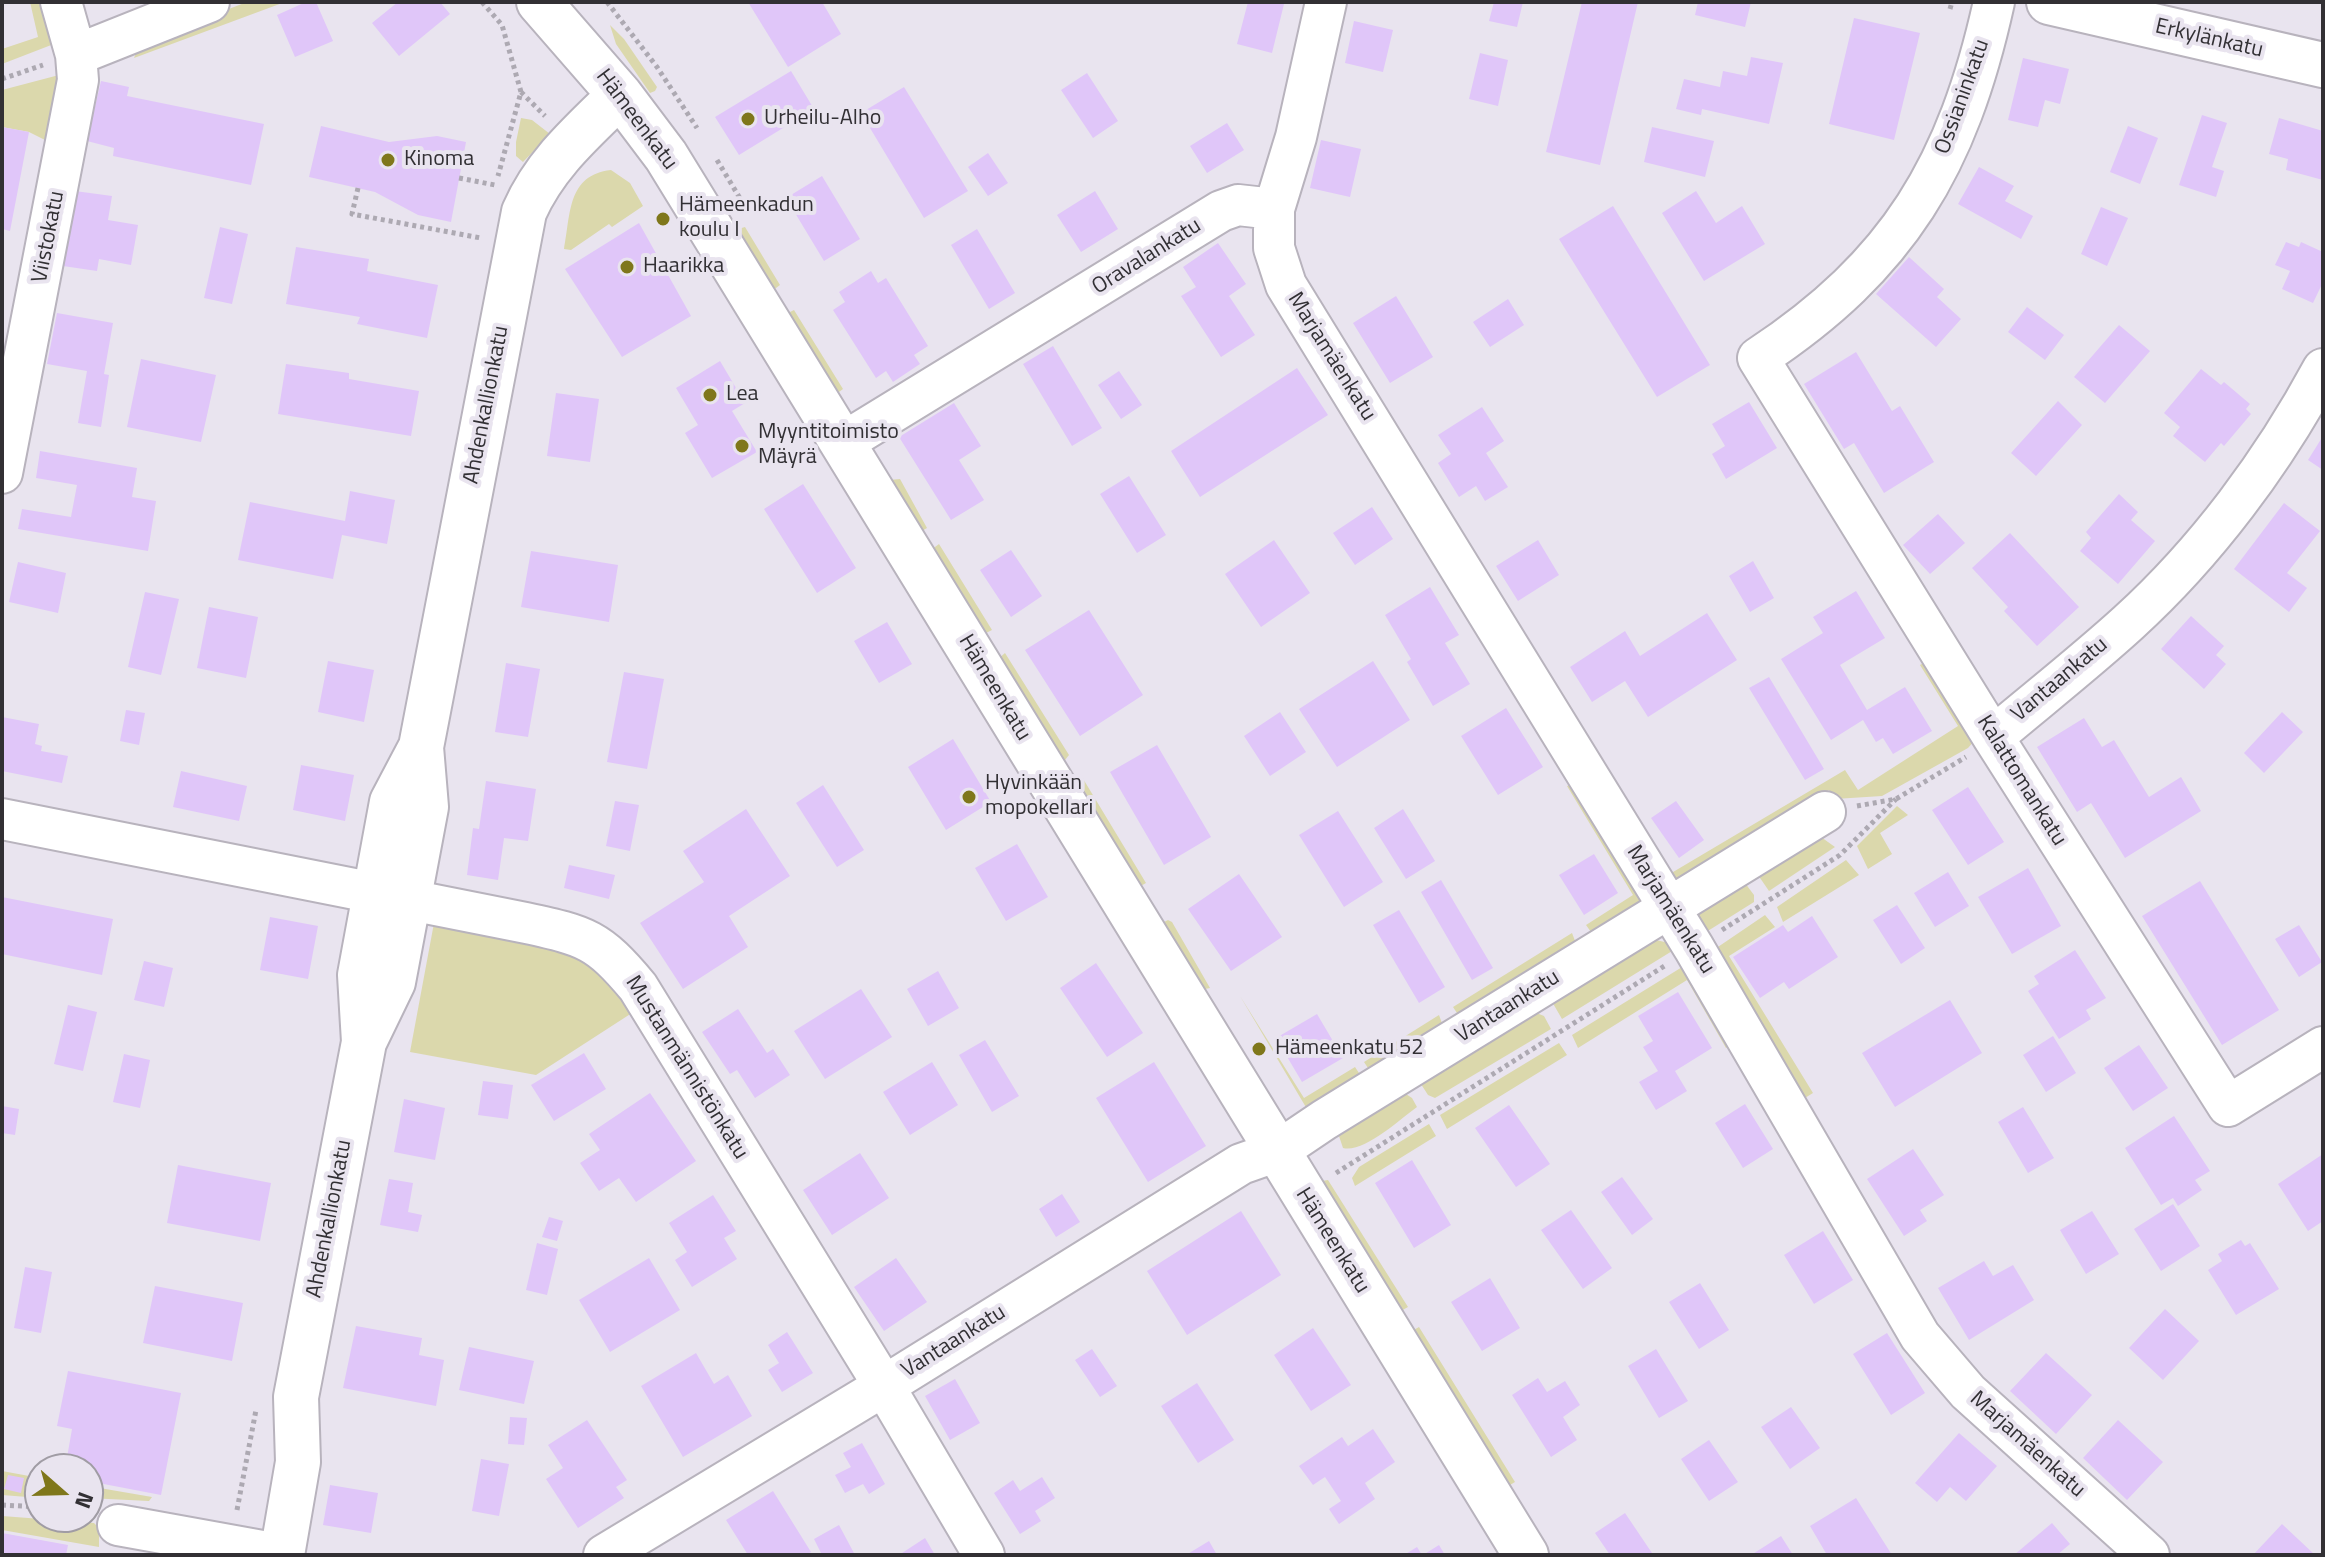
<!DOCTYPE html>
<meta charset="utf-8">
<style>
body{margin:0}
#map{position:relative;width:2325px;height:1557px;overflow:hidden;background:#e9e4ef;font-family:"Titillium Web",sans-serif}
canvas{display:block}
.frame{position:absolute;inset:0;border:4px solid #323034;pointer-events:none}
.north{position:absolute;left:24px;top:1453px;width:80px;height:80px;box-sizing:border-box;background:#e9e4ef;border:2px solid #a09ca4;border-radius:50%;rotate:110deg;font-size:22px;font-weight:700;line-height:32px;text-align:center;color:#323034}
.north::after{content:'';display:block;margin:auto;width:28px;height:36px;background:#7f771b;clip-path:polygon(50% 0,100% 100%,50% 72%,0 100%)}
</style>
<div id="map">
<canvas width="2325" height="1557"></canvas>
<div class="frame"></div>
<div class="north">N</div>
</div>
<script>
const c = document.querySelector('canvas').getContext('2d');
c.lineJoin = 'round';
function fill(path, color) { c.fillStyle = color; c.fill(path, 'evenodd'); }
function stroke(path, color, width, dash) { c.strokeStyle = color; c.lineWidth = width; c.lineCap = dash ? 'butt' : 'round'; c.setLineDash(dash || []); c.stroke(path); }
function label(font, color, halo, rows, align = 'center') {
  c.font = font + ' "Titillium Web",sans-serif'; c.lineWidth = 8; c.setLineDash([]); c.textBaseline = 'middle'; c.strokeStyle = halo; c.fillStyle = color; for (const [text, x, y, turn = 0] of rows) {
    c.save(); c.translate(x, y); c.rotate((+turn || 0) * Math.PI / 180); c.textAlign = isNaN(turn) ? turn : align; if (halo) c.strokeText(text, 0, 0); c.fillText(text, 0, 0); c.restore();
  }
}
const green = new Path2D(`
 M30,2H43L59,42L2,64V49L38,37Z
 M247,2H285L134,58L140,43Z
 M610,25L624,39L657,87L655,91L650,93L616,44Z
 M59,75L51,143L29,132L2,127V90Z
 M521,118L532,120L550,134L523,162L516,156V142Z
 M611,170L630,183L643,206L612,227L609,224L571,250L564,249C571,214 567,175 611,170Z
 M745,227L780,285L772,291L735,230Z
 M794,310L843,389L835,395L786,314Z
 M900,479L927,528L920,532L889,480Z
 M939,544L992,630L986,633H981L931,550Z
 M1005,653L1069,755L1065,760L1060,762L998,659Z
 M1927,661L1976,739L1968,748L1882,796L1835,799L1829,790L1689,877L1677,878L1668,875L1845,770L1858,790L1958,726L1920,665Z
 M1082,777L1146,883L1137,888L1072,782Z
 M1579,782L1641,899L1634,911L1599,934L1591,932L1586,925L1633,895L1567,786Z
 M1897,806L1908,815L1880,833L1892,854L1868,869L1857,846Z
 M1821,837L1835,847L1769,891L1758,875Z
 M1846,860L1859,875L1783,922L1777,907Z
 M1745,883L1754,895V902L1703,934L1695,920L1698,914Z
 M1765,915L1775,927L1729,956L1813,1093L1800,1101L1712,951Z
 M1168,920L1172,922L1210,988L1200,990L1160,924Z
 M434,923L578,951L635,1011L536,1075L410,1052Z
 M1572,933L1577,946L1459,1016L1453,1007Z
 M1656,940L1673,944L1677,948L1562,1019L1551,1000L1643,945Z
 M1687,964L1735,1042L1726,1048L1687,980L1578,1048L1572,1035Z
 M1240,996L1304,1098L1355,1067L1361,1076L1307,1109Z
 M1534,1012L1544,1016L1551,1029L1435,1098L1428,1095L1419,1081Z
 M1439,1015L1443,1026L1370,1071L1364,1062Z
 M1559,1043L1567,1055L1447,1129L1440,1115Z
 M1403,1092L1412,1098L1417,1107C1399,1120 1364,1153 1343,1148L1338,1133Z
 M1429,1124L1436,1136L1355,1186L1352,1178L1359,1167Z
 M1328,1180L1408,1307L1399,1312L1322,1181Z
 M1419,1327L1515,1482L1505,1488L1410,1332Z
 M2,1471L40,1478V1498L2,1495Z
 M88,1486L152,1497L149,1501L88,1498Z
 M2,1516L94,1523L99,1528V1547L2,1530Z`);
const building = new Path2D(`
 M306,2H316L333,41L295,57L277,15Z
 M398,2H440L450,14L399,56L372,23Z
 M748,2H822L841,34L788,67Z
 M1248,2L1284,4L1272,53L1237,44Z
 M1494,2H1523L1517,27L1489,21Z
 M1582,2H1638L1600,165L1546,152Z
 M1698,2H1751L1745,27L1695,15Z
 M1854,18L1920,33L1894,140L1829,124Z
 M1354,21L1393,30L1383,72L1345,63Z
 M1480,53L1508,60L1498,106L1469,99Z
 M1751,57L1783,63L1769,124L1702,109L1701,115L1676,109L1684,79L1720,87L1723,71L1747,76Z
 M2023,58L2069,69L2060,104L2045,100L2038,127L2008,120Z
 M791,71L814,109L739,155L715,117Z
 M1087,73L1118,121L1093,138L1061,90Z
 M101,81L129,87L127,96L264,124L251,185L113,156L114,148L87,141Z
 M904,87L968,191L924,218L861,113Z
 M2202,115L2227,123L2212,167L2224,171L2216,197L2179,185Z
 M2279,118L2323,131V180L2286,170L2288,159L2269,154Z
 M1227,123L1244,150L1207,173L1190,146Z
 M321,126L389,142L437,136L466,142L451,222L418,215L375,192L309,177Z
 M2128,126L2158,138L2140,184L2110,172Z
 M2,127L29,132L10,231L2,229Z
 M1652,127L1714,141L1705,177L1644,162Z
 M1321,140L1361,149L1350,197L1310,188Z
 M988,153L1008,183L988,196L968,167Z
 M1979,167L2014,186L2005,201L2033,216L2021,239L1958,204Z
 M822,176L860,239L824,261L786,198Z
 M75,191L112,196L108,220L138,225L131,265L99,259L97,271L63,266Z
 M1095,191L1118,229L1081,252L1057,215Z
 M1696,191L1716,223L1742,206L1765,244L1704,281L1662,213Z
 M1613,206L1710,365L1657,397L1559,239Z
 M2101,207L2128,218L2107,266L2081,254Z
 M639,223L691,316L622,357L565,269Z
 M220,227L248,234L232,304L204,298Z
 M977,229L1015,293L989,309L951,245Z
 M2286,242L2299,247L2301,242L2323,252V282L2313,303L2282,289L2290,271L2275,265Z
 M1218,243L1246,284L1229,296L1255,335L1221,357L1181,296L1196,287L1183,267Z
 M296,247L369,259L367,271L438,285L427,338L357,324L360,317L286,304Z
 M1909,257L1944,289L1937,297L1961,319L1936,347L1876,294Z
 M871,271L878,283L886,278L928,346L914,355L920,364L893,382L886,371L876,378L833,310L845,302L839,292Z
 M1396,296L1433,357L1390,383L1353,323Z
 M1508,299L1524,325L1490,347L1473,322Z
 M2027,307L2064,335L2045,360L2008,332Z
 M57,313L113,323L104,374L109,375L101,427L78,423L87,371L47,364Z
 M2119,325L2150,351L2105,403L2074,377Z
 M1053,346L1102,428L1072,446L1023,364Z
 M1856,352L1892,411L1900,406L1934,462L1884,493L1854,443L1844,449L1804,384Z
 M141,359L216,375L201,442L127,427Z
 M720,361L745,403L732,411L757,452L712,478L685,433L698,425L676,388Z
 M286,364L349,373V379L419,391L411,436L278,414Z
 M1297,368L1328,415L1200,497L1171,451Z
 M2201,369L2221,385L2224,382L2250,404L2246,409L2251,414L2224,446L2221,443L2205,462L2173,436L2180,427L2164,413Z
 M1119,371L1142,405L1121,419L1098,385Z
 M556,393L599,399L590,462L547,456Z
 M2058,401L2082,425L2036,476L2011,453Z
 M1749,402L1777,448L1726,479L1712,454L1725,446L1712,424Z
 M954,403L981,446L959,460L984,500L951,520L899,437Z
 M1482,407L1504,441L1486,453L1508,487L1485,501L1476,486L1459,497L1438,463L1451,454L1438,435Z
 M2323,436V470L2308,460Z
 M40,451L137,468L132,497L156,501L148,551L18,529L22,509L71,517L77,485L36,478Z
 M1129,476L1166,535L1137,553L1100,494Z
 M803,484L856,568L817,593L764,509Z
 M350,491L395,500L387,544L342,535L333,579L238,560L250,502L345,521Z
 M2119,494L2138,512L2131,520L2155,541L2118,584L2080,551L2091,538L2086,532Z
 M2284,503L2320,531L2287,573L2307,588L2289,612L2234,569Z
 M1372,507L1393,539L1355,565L1333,533Z
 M1938,514L1965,543L1930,574L1903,545Z
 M2010,533L2079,607L2037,646L2004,611L2008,607L1972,568Z
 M1274,540L1310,593L1261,627L1225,574Z
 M1538,540L1559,575L1518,601L1496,566Z
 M1011,550L1042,596L1011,617L980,570Z
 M531,551L618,565L609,622L521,607Z
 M1753,561L1774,598L1750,612L1729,576Z
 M18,562L66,573L58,613L9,602Z
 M1430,587L1459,635L1445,643L1470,684L1433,706L1407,662L1411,659L1385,615Z
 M1856,591L1885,638L1840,665L1867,710L1905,687L1932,731L1893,754L1883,738L1876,742L1863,720L1831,740L1781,659L1823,633L1813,617Z
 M145,592L179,599L161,675L128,667Z
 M209,607L258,617L246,678L197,668Z
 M1089,610L1143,695L1080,736L1025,650Z
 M1707,613L1737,660L1648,717L1625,681L1592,702L1570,667L1625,631L1640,656Z
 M2191,616L2224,646L2216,655L2226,664L2204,689L2161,649Z
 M887,622L912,664L879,683L854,641Z
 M328,661L374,670L364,722L318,712Z
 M1373,661L1410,720L1337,767L1299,709Z
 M506,663L540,669L528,737L495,732Z
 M624,672L664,679L647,769L607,762Z
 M1769,677L1824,769L1805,780L1749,688Z
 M1506,708L1543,767L1498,795L1461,736Z
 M126,710L145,713L139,745L120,741Z
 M1280,712L1306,752L1270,776L1244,736Z
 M2282,712L2303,732L2264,773L2244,753Z
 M2,717L39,724L35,744L42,746L41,751L68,756L62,783L2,771Z
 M2084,718L2102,747L2114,740L2149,797L2181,777L2201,811L2125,858L2091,803L2077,812L2037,747Z
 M953,739L991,802L946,830L908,767Z
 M1157,745L1211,837L1164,865L1110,772Z
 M301,765L354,775L345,821L293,810Z
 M181,771L247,786L239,821L173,807Z
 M486,781L536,789L528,841L504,838L498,880L467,875L473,828L479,829Z
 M823,785L864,850L837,867L796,803Z
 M1968,787L2004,842L1968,865L1932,810Z
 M615,801L639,805L630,851L606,846Z
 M1676,801L1704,840L1679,858L1651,818Z
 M746,809L790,876L729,916L748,947L683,989L640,923L704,882L683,851Z
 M1403,809L1435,861L1406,879L1374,828Z
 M1338,811L1383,882L1344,907L1299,835Z
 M1017,844L1048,897L1006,921L975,868Z
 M1594,854L1618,893L1584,915L1559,875Z
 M569,865L615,875L609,899L564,888Z
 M2028,868L2061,926L2012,954L1978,897Z
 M1948,872L1969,906L1935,927L1914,893Z
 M1239,874L1282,937L1231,971L1188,909Z
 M1441,880L1493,968L1472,980L1421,892Z
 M2200,881L2279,1010L2222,1045L2142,916Z
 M2,897L113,919L102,975L2,954Z
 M1897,905L1925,948L1901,964L1873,920Z
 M1399,910L1445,987L1419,1003L1373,925Z
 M1812,916L1838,957L1789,989L1784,982L1760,998L1733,957L1783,925L1788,932Z
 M270,917L318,926L308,979L260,970Z
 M2299,925L2322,962L2299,977L2275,939Z
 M2075,950L2106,998L2086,1010L2091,1019L2059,1039L2028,991L2039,984L2034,976Z
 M144,961L173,968L164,1007L134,1000Z
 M1096,963L1143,1033L1107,1057L1060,988Z
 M938,971L959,1008L928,1026L907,989Z
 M861,989L892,1037L825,1079L794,1031Z
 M1678,992L1712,1048L1675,1071L1687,1091L1656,1110L1639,1082L1658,1071L1643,1047L1653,1041L1638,1016Z
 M1950,1000L1982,1053L1895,1107L1862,1053Z
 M68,1005L97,1012L83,1071L54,1064Z
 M738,1009L767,1053L773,1049L790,1075L755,1098L737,1070L730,1074L702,1032Z
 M1317,1014L1343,1058L1302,1082L1276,1038Z
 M2053,1036L2076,1073L2046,1092L2023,1055Z
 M985,1040L1019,1096L992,1112L959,1055Z
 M2139,1045L2168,1088L2133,1111L2104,1068Z
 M584,1053L606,1089L554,1121L531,1085Z
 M124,1054L150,1060L140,1108L113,1102Z
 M932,1062L958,1105L910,1135L883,1092Z
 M1154,1062L1206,1146L1148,1182L1096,1098Z
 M483,1081L513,1085L508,1119L478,1115Z
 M650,1093L696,1161L636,1202L619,1178L599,1191L580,1163L600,1150L589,1134Z
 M404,1099L445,1108L435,1160L394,1152Z
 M1745,1104L1773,1149L1743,1168L1715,1123Z
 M1509,1105L1550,1164L1516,1187L1475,1128Z
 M2,1106L19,1109L15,1135L2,1133Z
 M2023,1107L2054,1158L2028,1173L1998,1122Z
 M2174,1116L2210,1171L2195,1180L2202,1190L2178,1206L2173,1198L2161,1205L2125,1148Z
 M1913,1149L1944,1195L1920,1210L1927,1221L1904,1236L1867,1179Z
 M860,1153L889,1198L832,1235L803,1190Z
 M2323,1154V1221L2308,1231L2278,1184Z
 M1412,1160L1451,1225L1414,1248L1375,1183Z
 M178,1165L271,1183L260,1241L167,1223Z
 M1622,1177L1653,1219L1632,1235L1601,1192Z
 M389,1179L413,1183L408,1212L422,1215L418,1232L380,1225Z
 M1062,1194L1080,1222L1056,1237L1039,1209Z
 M713,1195L736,1231L724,1238L737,1259L692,1287L675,1260L687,1252L669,1223Z
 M2173,1204L2200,1246L2161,1271L2134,1229Z
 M1571,1210L1612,1268L1583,1289L1541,1230Z
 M1241,1211L1281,1275L1187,1335L1147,1271Z
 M2092,1211L2119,1254L2086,1274L2060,1230Z
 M549,1217L563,1221L557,1241L542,1237Z
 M1823,1231L1853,1280L1814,1304L1784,1255Z
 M2241,1240L2245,1246L2250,1243L2279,1289L2236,1315L2208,1270L2222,1261L2218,1254Z
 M537,1243L558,1249L547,1295L526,1290Z
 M649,1258L680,1310L610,1352L579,1300Z
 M896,1258L927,1302L884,1331L854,1287Z
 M1984,1261L1993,1276L2013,1265L2034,1300L1969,1340L1938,1288Z
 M25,1267L52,1272L41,1333L14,1328Z
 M1490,1278L1520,1328L1482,1351L1451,1302Z
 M1700,1283L1729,1330L1699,1349L1669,1302Z
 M155,1286L243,1303L232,1361L143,1343Z
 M2165,1309L2199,1341L2163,1380L2129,1348Z
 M356,1326L422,1338L419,1355L444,1360L436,1406L343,1388Z
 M1313,1328L1351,1385L1311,1411L1274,1355Z
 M787,1332L813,1373L782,1392L768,1370L779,1363L768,1345Z
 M1887,1333L1925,1393L1891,1415L1853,1354Z
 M469,1347L534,1361L524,1404L459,1390Z
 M1092,1349L1117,1386L1100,1397L1075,1360Z
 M1656,1349L1688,1401L1659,1418L1628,1366Z
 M696,1353L714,1384L728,1375L752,1416L683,1457L641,1386Z
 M2046,1353L2092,1395L2056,1434L2010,1391Z
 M68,1371L181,1393L161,1495L88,1481V1469H65L72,1429L57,1426Z
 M1538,1378L1547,1392L1565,1381L1580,1405L1563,1417L1577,1440L1551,1457L1512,1395Z
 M955,1379L980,1423L950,1440L925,1396Z
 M1197,1383L1234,1440L1198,1463L1161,1406Z
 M1791,1407L1820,1448L1790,1469L1761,1427Z
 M510,1417L527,1418L524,1445L508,1444Z
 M587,1420L627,1480L616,1487L624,1498L578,1528L546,1479L563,1468L548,1445Z
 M2118,1420L2163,1462L2127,1500L2083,1458Z
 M1373,1429L1395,1462L1365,1483L1375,1499L1339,1524L1329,1509L1341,1501L1325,1477L1313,1485L1299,1466L1342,1437L1348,1446Z
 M1959,1433L1997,1466L1966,1501L1950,1487L1937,1502L1915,1483Z
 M1709,1440L1738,1482L1709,1501L1681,1459Z
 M862,1443L885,1484L869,1494L863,1484L845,1493L835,1475L851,1467L843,1453Z
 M481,1459L509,1464L499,1516L472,1511Z
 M8,1475L24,1478L21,1493L4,1489Z
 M1042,1477L1055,1498L1035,1511L1041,1521L1020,1534L994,1493L1013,1480L1020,1491Z
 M330,1485L378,1493L371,1533L323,1525Z
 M773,1491L811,1552L806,1555H748L726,1520Z
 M1856,1498L1892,1555H1827L1810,1526Z
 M1625,1513L1652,1553L1650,1555H1610L1595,1533Z
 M2052,1523L2070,1544L2057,1555H2014Z
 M2282,1524L2315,1555H2253Z
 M839,1525L855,1555H822L814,1539Z
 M2,1533L68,1545L66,1555H2Z
 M1781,1536L1793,1555H1751Z
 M925,1538L935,1555H899Z
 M1209,1541L1217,1555H1186Z
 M1439,1545L1445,1555H1423Z
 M1417,1547L1422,1555H1404Z`);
const path = new Path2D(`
 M482,2L502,25L521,92L498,176
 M607,2L657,67L697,128
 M1950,9L1952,2
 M2,79L43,65
 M521,92L545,116
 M717,160L741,200
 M459,178L495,185
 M358,188L352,214L481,238
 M1857,806L1896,799L1966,757
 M1722,930L1840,855L1896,799
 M1336,1173L1666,965
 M2,1505L40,1507
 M237,1510L256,1410`);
const street = new Path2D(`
 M1326,2L1296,137L1274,209V248L1286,285L1694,948L1920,1336L1968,1392L2149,1555
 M1994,2C1958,165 1899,265 1758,358L1993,737L2228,1106L2323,1047
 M76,55L209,2
 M844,442L1221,211L1238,205L1274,209
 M2,473L78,80L76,55L61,2
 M1993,737C2038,699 2084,663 2128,623C2206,552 2273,462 2323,369
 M2,819L526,923C586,936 598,939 638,987L884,1386L984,1555
 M118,1525L284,1555
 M604,1555L884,1386L1241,1164L1278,1151L1324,1120L1825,812`);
const secondary = new Path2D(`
 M539,2L620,95L666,156L1526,1555
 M2049,2L2323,65
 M364,1042L393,982L426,807L421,747L524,212C545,164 582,132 620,95
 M282,1555L298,1462L296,1397L364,1042L360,975L392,802L421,747`);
const markers = [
 [748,119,8,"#7f771b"],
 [388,160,8,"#7f771b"],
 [663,219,8,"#7f771b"],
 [627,267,8,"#7f771b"],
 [710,395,8,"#7f771b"],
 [742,446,8,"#7f771b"],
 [969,797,8,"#7f771b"],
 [1259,1049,8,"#7f771b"]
];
const streetNames = [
 ["Erkylänkatu",2209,39,13],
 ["Ossianinkatu",1963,97,-70],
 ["Hämeenkatu",636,120,53],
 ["Viistokatu",49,237,-79],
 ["Oravalankatu",1147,257,-32],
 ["Marjamäenkatu",1331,357,58],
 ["Ahdenkallionkatu",487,405,-79],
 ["Vantaankatu",2060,680,-40],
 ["Hämeenkatu",994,688,59],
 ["Kalattomankatu",2021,781,58],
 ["Marjamäenkatu",1670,910,58],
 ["Vantaankatu",1508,1007,-32],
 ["Mustanmännistönkatu",686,1068,58],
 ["Ahdenkallionkatu",330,1219,-79],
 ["Hämeenkatu",1332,1241,58],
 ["Vantaankatu",954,1342,-32],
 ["Marjamäenkatu",2027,1445,42]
];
const poiNames = [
 ["Urheilu-Alho",764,119],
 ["Kinoma",404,160],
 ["Hämeenkadun",679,206],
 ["koulu I",679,231],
 ["Haarikka",643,267],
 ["Lea",726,395],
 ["Myyntitoimisto",758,433],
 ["Mäyrä",758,458],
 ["Hyvinkään",985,784],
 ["mopokellari",985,809],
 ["Hämeenkatu 52",1275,1049]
];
fill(green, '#dbd8ac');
fill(building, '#e0c6f9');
stroke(street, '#b8b3bd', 44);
stroke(secondary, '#b8b3bd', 48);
stroke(path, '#ada9b2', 5, [4, 4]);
stroke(street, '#fff', 40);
stroke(secondary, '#fff', 44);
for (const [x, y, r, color] of markers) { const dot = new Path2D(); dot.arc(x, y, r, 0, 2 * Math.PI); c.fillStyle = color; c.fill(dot); stroke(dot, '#e9e4ef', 3); }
label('22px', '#323034', '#e9e4ef', streetNames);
label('22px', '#323034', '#e9e4ef', poiNames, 'left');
</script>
